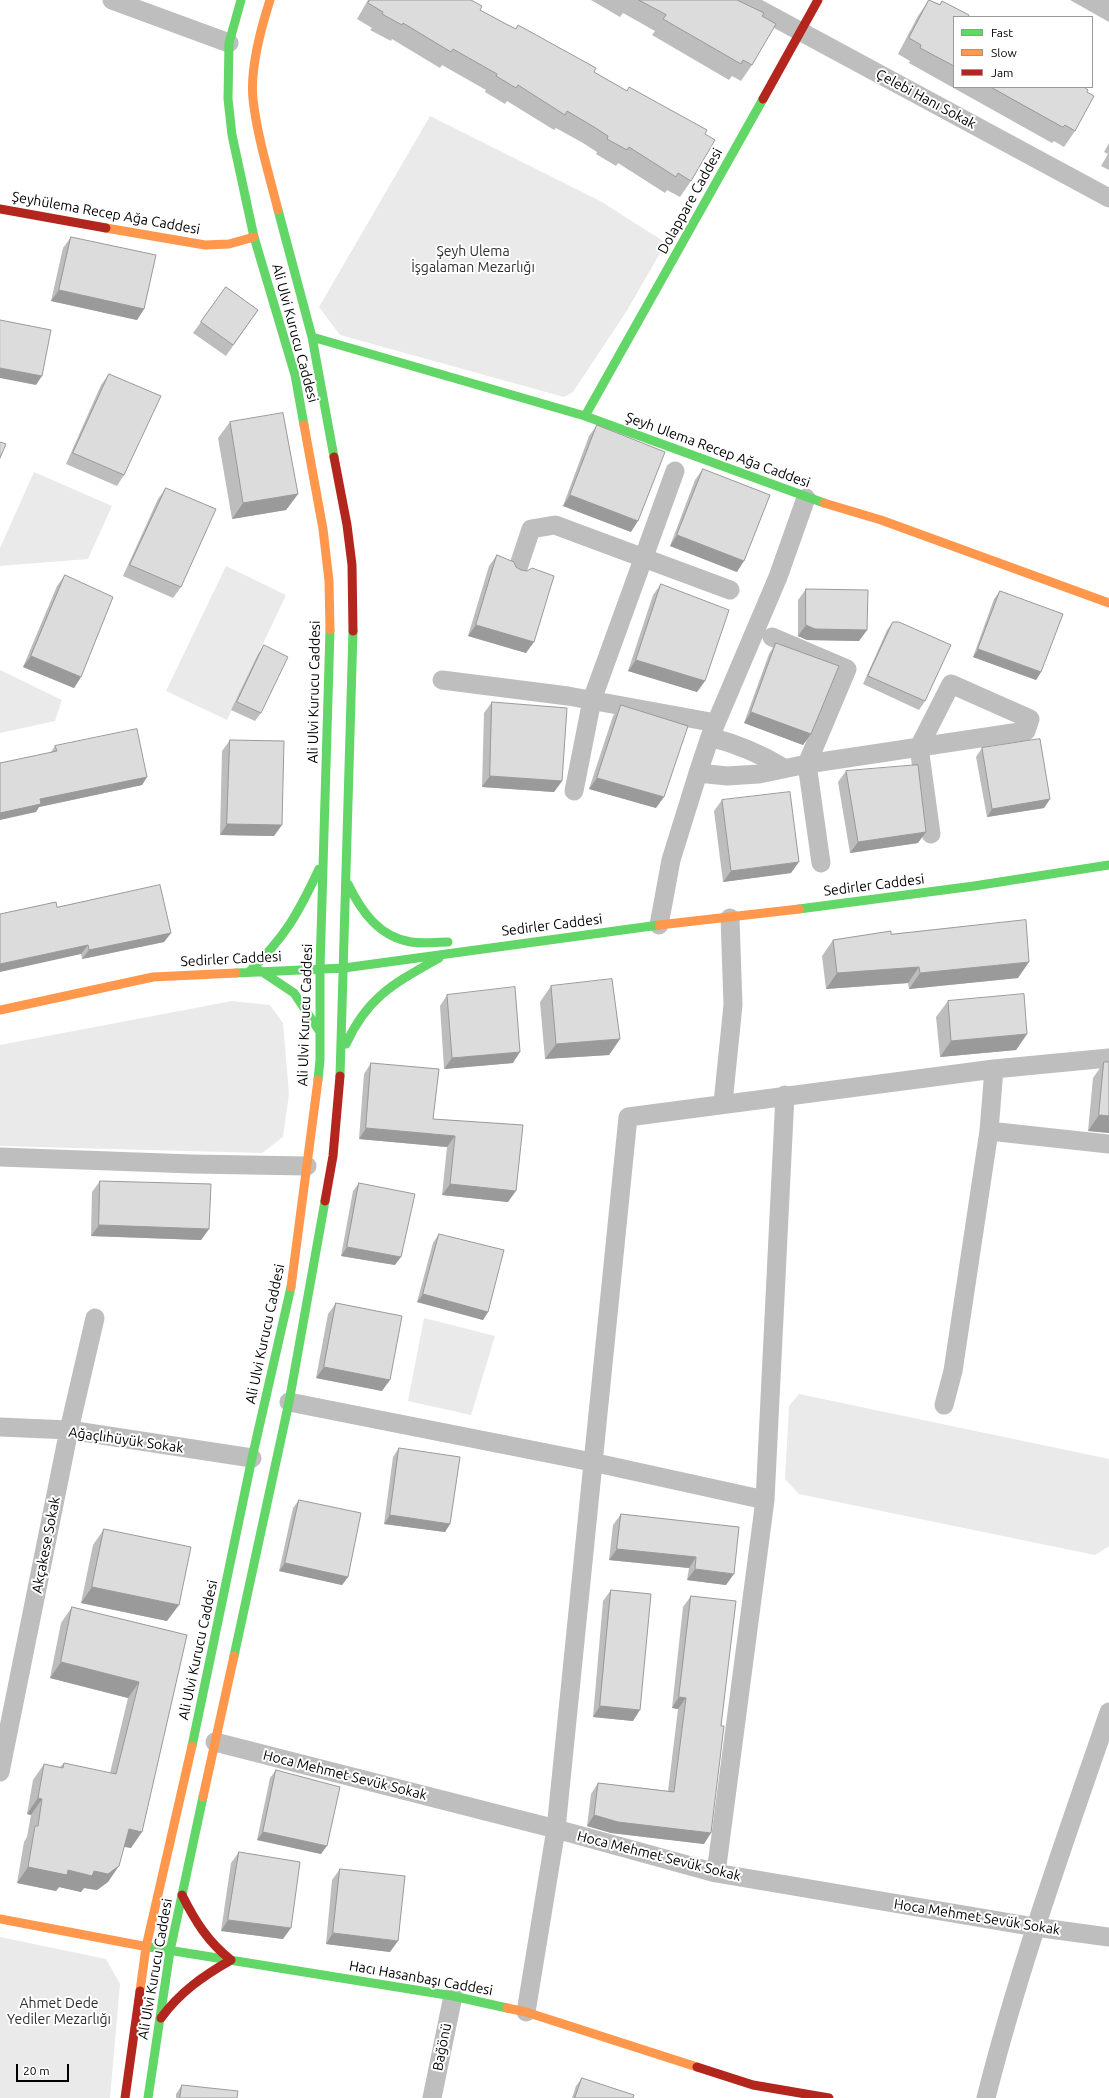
<!DOCTYPE html>
<meta charset="utf-8">
<style>
body{margin:0}
#map{position:relative;width:1109px;height:2098px;overflow:hidden;background:#fff;font-family:Ubuntu,sans-serif}
canvas{display:block}
.legend{position:absolute;left:953px;top:16px;width:140px;height:72px;box-sizing:border-box;background:#fff;border:1px solid #999;margin:0;padding:5px 7px;list-style:none;font-size:12px;color:#000}
.legend li{display:flex;align-items:center;gap:8px;height:20px}
.legend b{width:20px;border:1px solid #999}
.scale{position:absolute;left:16px;top:2064px;width:53px;height:18px;box-sizing:border-box;border:2px solid #000;border-top:0;padding-left:5px;font-size:12px;line-height:14px;white-space:nowrap;color:#000;-webkit-text-stroke:3px #fff;paint-order:stroke}
</style>
<div id="map">
<canvas width="1109" height="2098"></canvas>
<ul class="legend">
<li><b style="height:5px;background:#63d668"></b>Fast</li>
<li><b style="height:5px;background:#ff974d"></b>Slow</li>
<li><b style="height:5px;background:#b3261e"></b>Jam</li>
</ul>
<div class="scale">20 m</div>
</div>
<script>
const c = document.querySelector('canvas').getContext('2d');
c.lineJoin = 'round';
function fill(path, color) { c.fillStyle = color; c.fill(path, 'evenodd'); }
function stroke(path, color, width, dash) { c.strokeStyle = color; c.lineWidth = width; c.lineCap = dash ? 'butt' : 'round'; c.setLineDash(dash || []); c.stroke(path); }
function label(font, color, halo, rows, align = 'center') {
  c.font = font + ' Ubuntu,sans-serif'; c.lineWidth = 4; c.setLineDash([]); c.textBaseline = 'middle'; c.strokeStyle = halo; c.fillStyle = color; for (const [text, x, y, turn = 0] of rows) {
    c.save(); c.translate(x, y); c.rotate((+turn || 0) * Math.PI / 180); c.textAlign = isNaN(turn) ? turn : align; if (halo) c.strokeText(text, 0, 0); c.fillText(text, 0, 0); c.restore();
  }
}
const green = new Path2D(`
 M430,116L602,202L666,243L626,312L573,392L564,397L340,335L319,307Z
 M34,472L112,506L88,559L0,566V548Z
 M226,566L286,595L227,720L166,691Z
 M0,670L62,700L55,721L0,733Z
 M232,1001L270,1005L283,1023L289,1094L283,1137L262,1153L0,1146V1045Z
 M424,1318L495,1336L471,1415L408,1401Z
 M799,1394L1109,1459V1546L1095,1555L799,1494L785,1479L789,1406Z
 M0,1937L106,1959L120,1984L110,2098H0Z`);
const street = new Path2D(`
 M112,0L229,43
 M742,0L1109,198
 M517,571L531,529L555,525L730,590
 M772,637L847,669L807,764L821,863
 M442,680L568,696L716,723
 M710,737C737,744 761,754 784,768
 M698,773L727,776L759,774L807,764L1026,731L1030,719L951,684L919,747L931,834
 M574,791L592,700L675,471
 M659,925L671,860L698,773L710,737L778,577L806,498
 M723,1103L733,1005L730,918
 M989,1131L1109,1144
 M0,1157L192,1164L307,1166
 M289,1402L592,1462L765,1500
 M944,1405L953,1371L989,1131L994,1069
 M0,1427L69,1430L252,1458
 M215,1742L556,1829L716,1873L1035,1927L1109,1937
 M0,1772L69,1430L95,1318
 M716,1873L765,1500L785,1095
 M526,2012L556,1829L628,1117L994,1069L1109,1058
 M432,2098L453,1996
 M986,2098C1019,1967 1065,1840 1109,1712`);
const fast = new Path2D(`
 M241,0L229,43L228,99L232,135L254,237L295,375L304,425
 M278,210L312,337L334,457
 M312,337L585,416L824,503
 M585,416L763,99
 M348,884C361,911 379,937 411,942C423,944 436,942 448,942
 M799,909L974,886L1109,865
 M261,971L294,993L320,1032
 M249,972C285,937 298,914 319,869
 M236,973L344,968L659,925
 M346,1044C368,996 395,983 439,958
 M340,1076L353,631
 M318,1080L320,1060V968L330,630
 M234,1656L289,1402L325,1201
 M192,1746L252,1458L291,1287
 M143,1946L453,1996L507,2008
 M148,2098L170,1951L203,1797`);
const slow = new Path2D(`
 M270,0C261,28 250,70 253,99C257,136 269,174 278,210
 M106,228L205,245L229,244L254,237
 M304,425L323,529L329,581L330,630
 M824,503L881,520L1109,603
 M659,925L799,909
 M0,1010L153,977L236,973
 M291,1287L318,1080
 M203,1797L234,1656
 M0,1919L143,1946
 M140,1991L146,1947L192,1746
 M507,2008L526,2012L697,2067`);
const jam = new Path2D(`
 M763,99L818,0
 M0,209L106,228
 M334,457L347,525L352,565L353,631
 M325,1201L333,1156L340,1076
 M161,2018C180,1992 203,1976 231,1960C208,1942 195,1921 182,1895
 M697,2067L753,2085L829,2098
 M125,2098L140,1991`);
const wall = new Path2D(`
 M368,0H471L480,10L506,24L516,29L518,25L594,72L627,91L629,87L705,134L691,181L680,197L667,190L665,193L618,163L616,166L596,154L597,152L583,143L556,128L554,130L507,101L505,104L485,92L486,90L442,65L440,68L392,39L391,41L370,30L372,28L357,19Z
 M591,0H737L762,16L752,65L741,81L732,76L729,80L652,35L655,31L623,13L620,17Z
 M929,0L940,4L942,1L954,17V87H1084L1087,92L1075,131L1064,147L1054,141L1052,143L909,63L910,61L898,54L918,16Z
 M1070,0H1109V22Z
 M1109,143V170L1101,166L1108,154L1104,152Z
 M71,237L144,309L137,320L51,301L63,248Z
 M226,287L258,310L226,356L193,333Z
 M109,374L124,475L117,486L66,464L101,385Z
 M230,422L298,494L286,510L232,519L218,438Z
 M597,425L631,532L563,506L589,436Z
 M703,469L737,572L670,546L695,480Z
 M166,488L181,587L173,598L123,576L158,499Z
 M497,555L521,570L526,653L468,636L489,566Z
 M65,575L81,677L74,688L23,667L57,586Z
 M661,584L705,681L697,692L628,671L653,595Z
 M806,589L867,630L859,641L807,640L798,636V600Z
 M1000,591L1041,672L1036,680L973,657L994,599Z
 M893,622L925,701L919,710L863,684L887,630Z
 M776,643L811,734L803,745L744,723L769,654Z
 M264,645L261,713L255,721L231,710L258,654Z
 M492,702L562,781L554,792L482,787L484,713Z
 M621,705L656,808L589,789L613,716Z
 M230,740L274,836L220,835L222,751Z
 M55,746L147,777L142,785L39,807L36,812L51,752Z
 M982,748L1050,799L1044,808L987,817L976,757Z
 M846,771L918,843L850,853L838,782Z
 M722,800L791,873L723,882L714,811Z
 M57,907L171,933L164,942L82,959L81,954Z
 M891,934L1018,978L909,989L908,983L826,989L822,956L833,940Z
 M551,986L620,1039L609,1055L545,1059L540,1002Z
 M447,995L513,1063L444,1069L440,1006Z
 M948,1001L1027,1034L1016,1050L940,1057L936,1017Z
 M1104,1062H1109V1133L1088,1131L1093,1078Z
 M371,1063L433,1119L523,1125L508,1202L442,1195L447,1147L359,1139L364,1074Z
 M100,1181L209,1229L201,1240L91,1236L92,1192Z
 M359,1183L395,1265L341,1256L353,1191Z
 M439,1234L488,1312L483,1320L417,1302L433,1243Z
 M336,1303L382,1391L316,1378L328,1314Z
 M399,1448L450,1524L445,1532L384,1524L393,1457Z
 M299,1500L348,1577L342,1585L279,1571L293,1508Z
 M621,1514L739,1527L726,1585L687,1580L689,1568L609,1560L613,1525Z
 M104,1529L167,1621L81,1603L93,1545Z
 M611,1590L633,1721L593,1717L603,1601Z
 M691,1596L704,1844L611,1833L587,1826L591,1794L598,1783L668,1791L678,1709L672,1708L683,1607Z
 M72,1607L187,1635L131,1848L124,1847L108,1882L97,1890L84,1888L81,1892L59,1887L56,1891L17,1883L24,1842L27,1837L31,1815L27,1814L33,1780L44,1764L60,1767L64,1763L110,1773L128,1698L50,1678L61,1623Z
 M276,1770L321,1854L257,1840L270,1778Z
 M239,1852L283,1939L221,1931L231,1863Z
 M340,1869L390,1952L326,1944L332,1880Z
 M582,2078L633,2098H572L576,2086Z
 M182,2085L237,2098H176V2094Z`);
const shadedWall = new Path2D(`
 M59,290L144,309L137,320L51,301Z
 M0,368L42,376L36,385L0,378Z
 M298,494L286,510L232,519L243,503Z
 M570,495L638,521L631,532L563,506Z
 M677,535L744,561L737,572L670,546Z
 M476,625L534,642L526,653L468,636Z
 M806,625L867,630L859,641L807,640L798,636Z
 M978,649L1041,672L1036,680L973,657Z
 M31,656L81,677L74,688L23,667Z
 M636,660L705,681L697,692L628,671Z
 M751,712L811,734L803,745L744,723Z
 M490,776L562,781L554,792L482,787Z
 M147,777L142,785L39,807L36,812L0,820V813L40,799Z
 M597,778L664,797L656,808L589,789Z
 M1050,799L1044,808L987,817L992,809Z
 M227,824L282,825L274,836L220,835Z
 M926,832L918,843L850,853L858,842Z
 M799,862L791,873L723,882L731,871Z
 M171,933L164,942L82,959L89,950Z
 M88,945L81,954L0,972V964Z
 M1029,962L1018,978L909,989L920,973Z
 M919,967L908,983L826,989L837,973Z
 M1027,1034L1016,1050L940,1057L951,1041Z
 M620,1039L609,1055L545,1059L556,1044Z
 M520,1052L513,1063L444,1069L452,1058Z
 M1099,1115L1109,1116V1133L1088,1131Z
 M366,1128L455,1136L447,1147L359,1139Z
 M450,1184L516,1191L508,1202L442,1195Z
 M99,1225L209,1229L201,1240L91,1236Z
 M347,1247L401,1257L395,1265L341,1256Z
 M423,1294L488,1312L483,1320L417,1302Z
 M324,1367L390,1380L382,1391L316,1378Z
 M390,1515L450,1524L445,1532L384,1524Z
 M617,1549L696,1557L689,1568L609,1560Z
 M285,1563L348,1577L342,1585L279,1571Z
 M695,1569L734,1574L726,1585L687,1580Z
 M92,1587L179,1605L167,1621L81,1603Z
 M61,1662L139,1682L128,1698L50,1678Z
 M679,1697L686,1698L678,1709L672,1708Z
 M600,1706L640,1710L633,1721L593,1717Z
 M38,1798L42,1799L31,1815L27,1814Z
 M594,1815L711,1833L704,1844L611,1833L587,1826Z
 M129,1829L142,1832L131,1848L118,1845Z
 M263,1832L327,1846L321,1854L257,1840Z
 M119,1866L108,1882L97,1890L84,1888L81,1892L59,1887L56,1891L17,1883L28,1867L68,1870Z
 M228,1920L291,1928L283,1939L221,1931Z
 M333,1933L398,1941L390,1952L326,1944Z`);
const building = new Path2D(`
 M370,0H471L482,6L480,10L506,24L516,29L518,25L596,68L594,72L627,91L629,87L707,130L705,134L715,140L691,181L678,173L676,177L629,147L627,150L607,139L608,136L594,127L567,111L565,115L518,85L516,88L496,76L497,74L453,49L451,52L403,23L402,25L382,14L383,12L368,3Z
 M639,0H737L764,13L762,16L776,24L752,65L743,60L741,64L663,19L666,15Z
 M929,0L940,5L942,1L969,15L968,17H954V66L920,48L921,45L909,38Z
 M991,87H1084L1088,90L1087,92L1094,96L1075,131L1065,125L1063,127Z
 M71,237L156,255L144,309L59,290Z
 M226,287L258,310L233,345L201,322Z
 M0,320L51,330L42,376L0,368Z
 M109,374L161,396L124,475L73,453Z
 M283,413L298,494L243,503L230,422Z
 M597,425L665,452L638,521L570,495Z
 M0,442L6,444L0,458Z
 M703,469L770,495L744,561L677,535Z
 M166,488L216,509L181,587L130,565Z
 M497,555L514,562L516,567L521,570L527,571L532,568L554,576L534,642L476,625Z
 M65,575L113,597L81,677L31,656Z
 M661,584L729,610L705,681L636,660Z
 M806,589L868,590L867,630L815,629L806,625Z
 M1000,591L1063,614L1041,672L978,649Z
 M893,622H899L951,645L925,701L868,676Z
 M776,643L839,666L811,734L751,712Z
 M264,645L288,657L261,713L237,702Z
 M492,702L567,708L562,781L490,776Z
 M621,705L688,726L664,797L597,778Z
 M137,729L147,777L40,799L41,804L0,813V763L57,751L55,746Z
 M1040,739L1050,799L992,809L982,748Z
 M230,740L284,741L282,825L227,824Z
 M918,765L926,832L858,842L846,771Z
 M790,792L799,862L731,871L722,800Z
 M160,885L171,933L89,950L88,945L0,964V914L56,902L57,907Z
 M1026,920L1029,962L920,973L919,967L837,973L833,940L891,931V934Z
 M612,979L620,1039L556,1044L551,986Z
 M515,987L520,1052L452,1058L447,995Z
 M1024,994L1027,1034L951,1041L948,1001Z
 M1104,1062H1109V1116L1099,1115Z
 M371,1063L439,1069L433,1119L523,1125L516,1191L450,1184L455,1136L366,1128Z
 M100,1181L211,1184L209,1229L99,1225Z
 M359,1183L415,1194L401,1257L347,1247Z
 M439,1234L504,1250L488,1312L423,1294Z
 M336,1303L402,1316L390,1380L324,1367Z
 M399,1448L460,1457L450,1524L390,1515Z
 M299,1500L361,1513L348,1577L285,1563Z
 M621,1514L739,1527L734,1574L695,1569L696,1557L617,1549Z
 M104,1529L191,1547L179,1605L92,1587Z
 M611,1590L651,1594L640,1710L600,1706Z
 M691,1596L736,1601L721,1726H724L711,1833L618,1822L594,1815L598,1783L674,1792L686,1698L679,1697Z
 M72,1607L187,1635L142,1832L129,1829L119,1866L108,1874L94,1871L92,1876L68,1870L67,1875L28,1867L35,1826H38L42,1799L38,1798L44,1764L63,1768L64,1763L116,1774L139,1682L61,1662Z
 M276,1770L340,1787L327,1846L263,1832Z
 M239,1852L300,1862L291,1928L228,1920Z
 M340,1869L405,1876L398,1941L333,1933Z
 M582,2078L634,2095L633,2098H575Z
 M182,2085L238,2091L237,2098H180Z`);
const streetNames = [
 ["Çelebi Hanı Sokak",926,99,28],
 ["Dolappare Caddesi",690,201,-61],
 ["Şeyhülema Recep Ağa Caddesi",106,213,10],
 ["Ali Ulvi Kurucu Caddesi",295,333,75],
 ["Şeyh Ulema Recep Ağa Caddesi",718,450,20],
 ["Ali Ulvi Kurucu Caddesi",314,692,-89],
 ["Sedirler Caddesi",874,885,-7],
 ["Sedirler Caddesi",552,925,-7],
 ["Sedirler Caddesi",231,959,-3],
 ["Ali Ulvi Kurucu Caddesi",305,1015,-88],
 ["Ali Ulvi Kurucu Caddesi",265,1334,-78],
 ["Ağaçlıhüyük Sokak",126,1440,8],
 ["Akçakese Sokak",46,1545,-79],
 ["Ali Ulvi Kurucu Caddesi",198,1650,-78],
 ["Hoca Mehmet Sevük Sokak",345,1775,14],
 ["Hoca Mehmet Sevük Sokak",659,1856,14],
 ["Hoca Mehmet Sevük Sokak",977,1917,9],
 ["Ali Ulvi Kurucu Caddesi",155,1969,-80],
 ["Hacı Hasanbaşı Caddesi",421,1978,10],
 ["Bağönü",442,2047,-79]
];
const parkNames = [
 ["Şeyh Ulema",473,251],
 ["İşgalaman Mezarlığı",473,267],
 ["Ahmet Dede",59,2003],
 ["Yediler Mezarlığı",59,2019]
];
fill(green, '#eaeaea');
stroke(street, '#bebebe', 19);
stroke(fast, '#63d668', 9);
stroke(slow, '#ff974d', 9);
stroke(jam, '#b3261e', 9);
fill(wall, '#bdbdbd');
fill(shadedWall, '#9a9a9a');
fill(building, '#dcdcdc');
stroke(building, '#9a9a9a', 1);
label('14px', '#000', '#fff', streetNames);
label('14px', '#2f2f2f', '#fff', parkNames);
</script>
